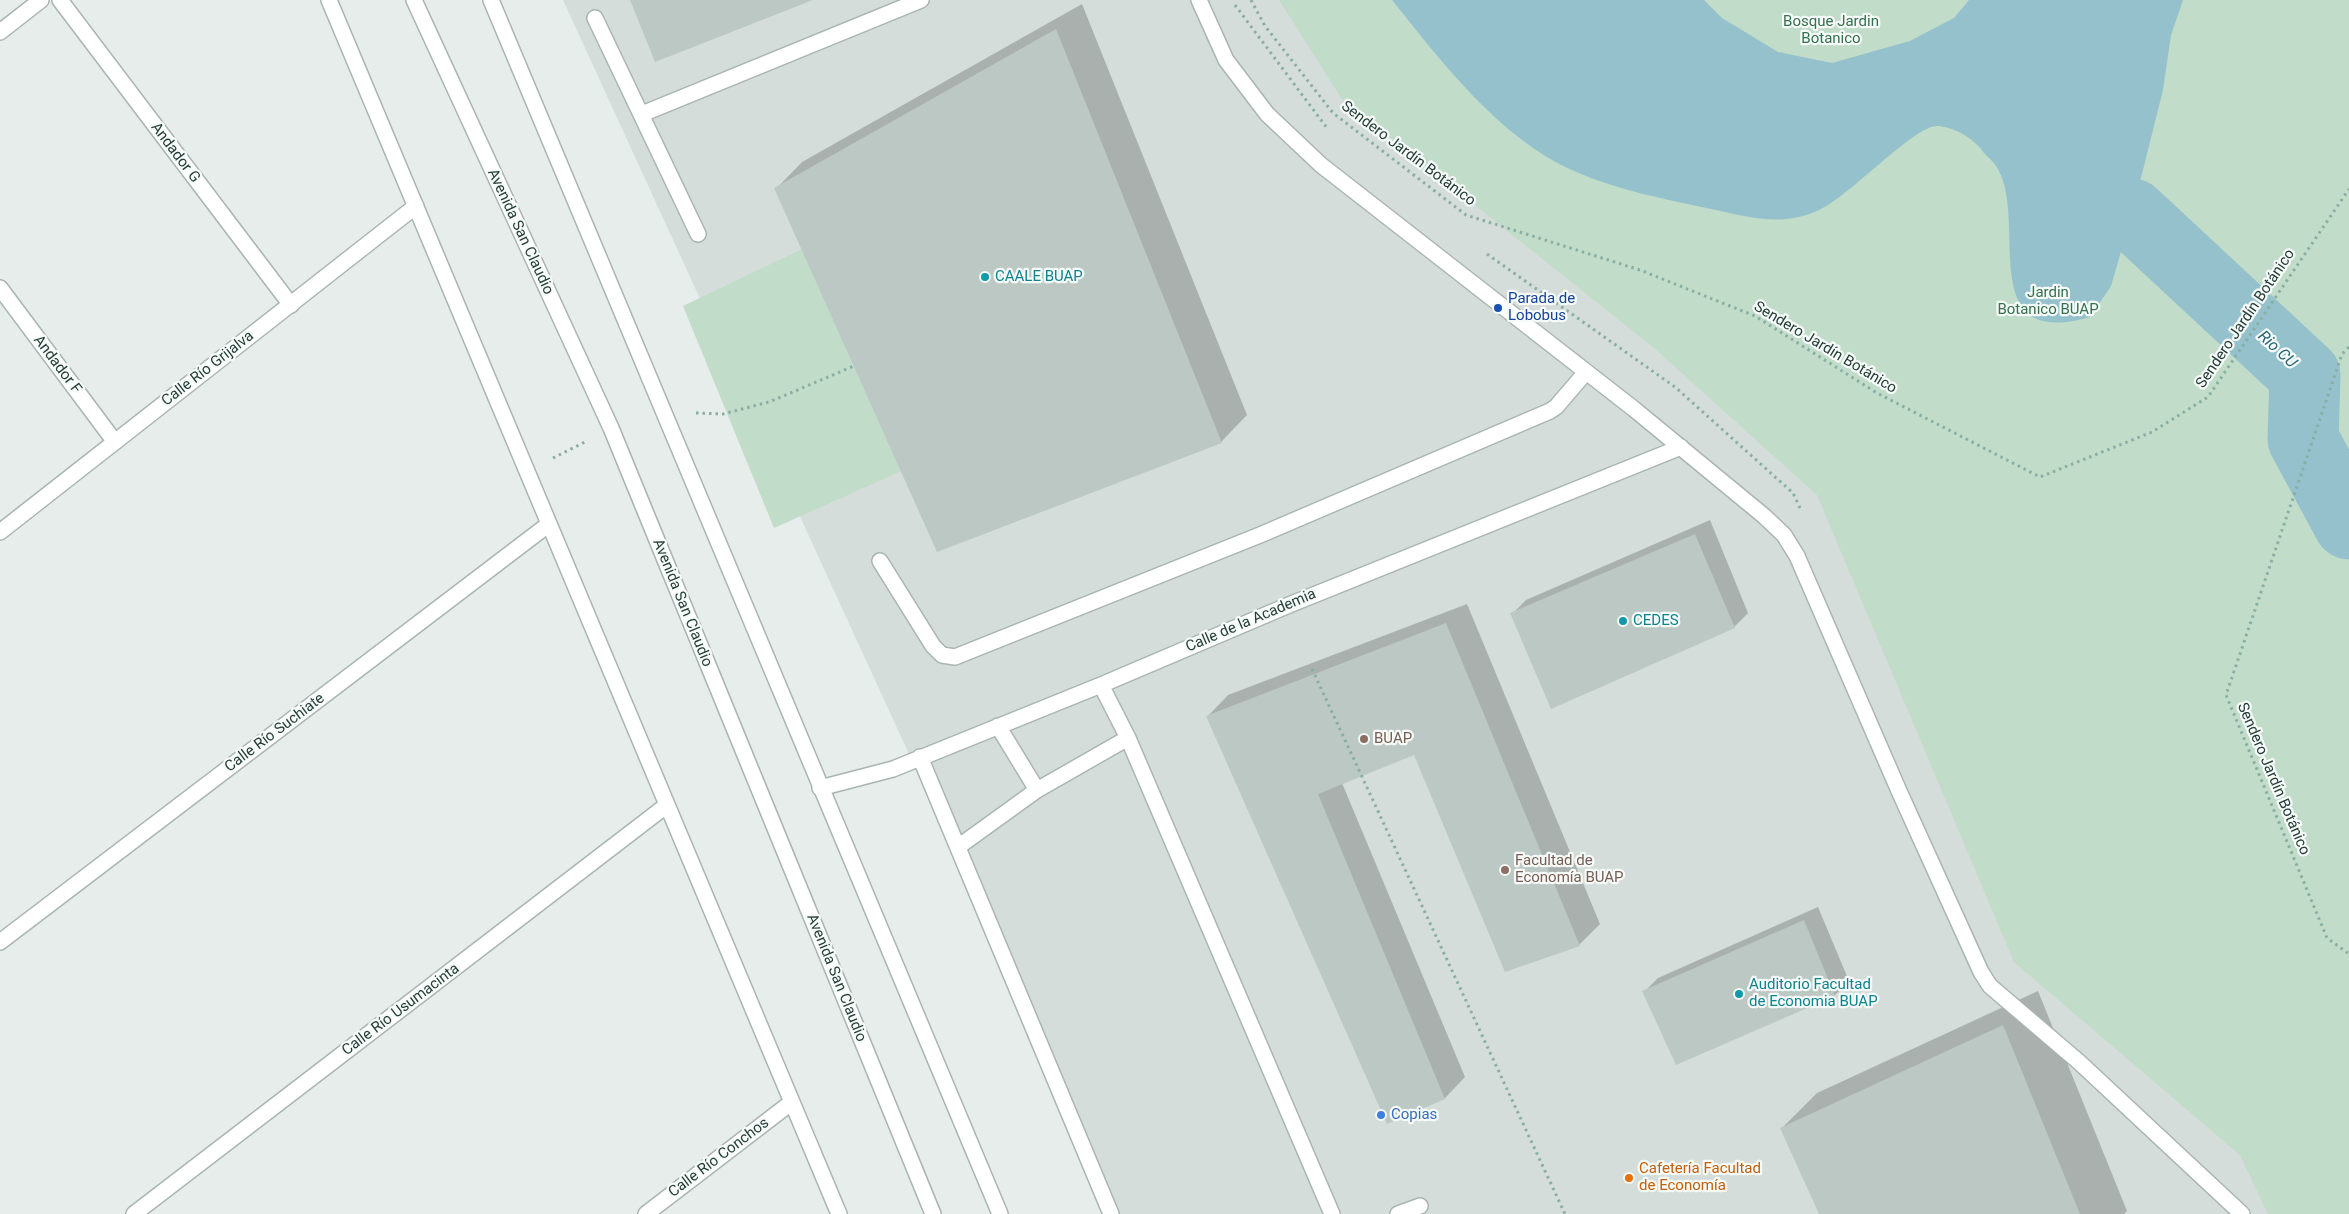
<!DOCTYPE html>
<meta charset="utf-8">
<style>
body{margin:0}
canvas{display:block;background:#e6edea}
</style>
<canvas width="2349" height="1214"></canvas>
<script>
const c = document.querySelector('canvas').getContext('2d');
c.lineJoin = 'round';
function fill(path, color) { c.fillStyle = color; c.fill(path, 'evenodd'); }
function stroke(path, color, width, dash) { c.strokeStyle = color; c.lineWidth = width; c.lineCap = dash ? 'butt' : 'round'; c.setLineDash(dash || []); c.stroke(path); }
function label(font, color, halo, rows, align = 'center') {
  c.font = font + ' Roboto,sans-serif'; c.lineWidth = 4.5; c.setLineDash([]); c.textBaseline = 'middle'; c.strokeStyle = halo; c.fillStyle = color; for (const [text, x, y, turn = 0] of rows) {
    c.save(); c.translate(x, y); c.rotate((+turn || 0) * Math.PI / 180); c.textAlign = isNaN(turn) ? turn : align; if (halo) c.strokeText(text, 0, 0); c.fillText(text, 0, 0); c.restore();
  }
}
const built = new Path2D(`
 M563,0H2349V1214H1120Z`);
const green = new Path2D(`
 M1279,0H2349V1214H2268L2240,1155L2014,962L1817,495L1654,348L1342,99Z
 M844,229L937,455L774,528L683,306Z`);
const water = new Path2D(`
 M1392,0H1704L1722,18L1778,52L1832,63L1910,41L1954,18L1969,0H2183L2171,35L2163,90L2132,214L2111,286L2090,317C1975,350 2027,226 1999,171C1996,164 1989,158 1984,153C1977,143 1966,134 1954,130C1950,128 1941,126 1936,126C1912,128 1849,196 1821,209C1782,228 1750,217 1711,209C1664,199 1617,190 1574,171C1500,139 1441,61 1392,0Z`);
const shadow = new Path2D(`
 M1082,4L1247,415L1221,442L776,189L802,162Z
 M1710,520L1748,613L1734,627L1512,614L1526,600Z
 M1467,604L1600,924L1579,945L1414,754L1342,783L1465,1077L1445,1098L1387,1122L1208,716L1228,695Z
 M1818,907L1849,981L1835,995L1644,992L1658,978Z
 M2038,991L2127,1211L2124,1214H1820L1782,1128L1817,1093Z`);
const river = new Path2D(`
 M2132,214L2305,375L2303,439L2349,524`);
const building = new Path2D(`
 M630,0H813L655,62Z
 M1056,29L1222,443L937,552L774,188Z
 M1695,534L1735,628L1551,709L1510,613Z
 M1446,623L1580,946L1505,972L1414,755L1318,794L1445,1099L1387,1124L1206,716Z
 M1804,920L1835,996L1676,1065L1642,991Z
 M2003,1025L2080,1214H1819L1780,1128Z`);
const path = new Path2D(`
 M1251,0L1265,26L1333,113L1466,215L1640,270L1755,316L1877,393L2040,477L2152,432L2208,397L2349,189
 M1235,5L1327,128
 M1487,254L1675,387L1793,493L1800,508
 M2349,347L2342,354L2226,695L2327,938L2349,954
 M696,413L723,414L769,402L854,366
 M553,458L585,442
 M1312,669L1565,1214`);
const service = new Path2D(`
 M60,0L291,305
 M1199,0L1226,60L1267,114L1321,165L1634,409L1764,516L1784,535L1797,556L1899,791L1981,972L1990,986L2079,1062L2242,1214
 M595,18L698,234
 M642,114L921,0
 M0,288L115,442
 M880,561L933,646L942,655L955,657L1260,535L1550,411L1556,407L1586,372
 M1101,685L1128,738L1332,1214
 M998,726L1037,790
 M920,757L1111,1214
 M820,788L893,769L1101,685L1289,605L1681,447
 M958,847L1037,790L1128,738
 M1398,1214L1420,1206`);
const minor = new Path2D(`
 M329,0L839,1214
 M491,0C662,404 829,810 1000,1214
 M0,32L41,0
 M0,532L416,206
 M0,942L549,524
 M134,1214L667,805
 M646,1214L792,1102`);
const tertiary = new Path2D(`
 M414,0L611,428L933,1214`);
const markers = [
 [985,277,5,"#0f9aa8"],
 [1498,308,5,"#1a4fb4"],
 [1623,621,5,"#0f9aa8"],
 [1364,739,5,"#8d6e63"],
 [1505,870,5,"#8d6e63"],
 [1739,994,5,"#0f9aa8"],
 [1381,1115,5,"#3f7fe0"],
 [1629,1178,5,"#e8710a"]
];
const parkNames = [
 ["Bosque Jardin",1831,22],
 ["Botanico",1831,39],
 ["Jardin",2048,293],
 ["Botanico BUAP",2048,310]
];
const streetNames = [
 ["Andador G",175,153,53],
 ["Sendero Jardín Botánico",1408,154,37],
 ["Avenida San Claudio",520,232,65],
 ["Sendero Jardín Botánico",2246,319,-56],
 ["Sendero Jardín Botánico",1825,348,31],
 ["Andador F",57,365,53],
 ["Calle Río Grijalva",208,369,-38],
 ["Avenida San Claudio",682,603,68],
 ["Calle de la Academia",1251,621,-23],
 ["Calle Río Suchiate",275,733,-37],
 ["Sendero Jardín Botánico",2273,779,67],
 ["Avenida San Claudio",836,978,68],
 ["Calle Río Usumacinta",401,1010,-37],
 ["Calle Río Conchos",719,1158,-37]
];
const cultureNames = [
 ["CAALE BUAP",995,277],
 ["CEDES",1633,621],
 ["Auditorio Facultad",1749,985],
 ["de Economia BUAP",1749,1002]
];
const transitNames = [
 ["Parada de",1508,299],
 ["Lobobus",1508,316]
];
const educationNames = [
 ["BUAP",1374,739],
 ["Facultad de",1515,861],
 ["Economía BUAP",1515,878]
];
const shopNames = [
 ["Copias",1391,1115]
];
const foodNames = [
 ["Cafetería Facultad",1639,1169],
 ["de Economía",1639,1186]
];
const waterNames = [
 ["Rio CU",2277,350,43]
];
fill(built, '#d4ddd9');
fill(green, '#c1dcc9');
fill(water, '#94c1cc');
fill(shadow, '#0003');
stroke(river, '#94c1cc', 71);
fill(building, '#bbc8c3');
stroke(service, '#a9b5b1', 18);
stroke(minor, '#a9b5b1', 18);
stroke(tertiary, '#a9b5b1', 18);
stroke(path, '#89aea4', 3, [2.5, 4]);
stroke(service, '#fff', 15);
stroke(minor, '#fff', 15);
stroke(tertiary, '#fff', 15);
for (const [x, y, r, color] of markers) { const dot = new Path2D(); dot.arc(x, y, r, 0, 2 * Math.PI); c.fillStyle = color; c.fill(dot); stroke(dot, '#f6faf8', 2); }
label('15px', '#34714e', '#f6faf8', parkNames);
label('15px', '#263e38', '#f6faf8', streetNames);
label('15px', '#0d838f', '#f6faf8', cultureNames, 'left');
label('15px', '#164399', '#f6faf8', transitNames, 'left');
label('15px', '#785e54', '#f6faf8', educationNames, 'left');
label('15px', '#366cbe', '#f6faf8', shopNames, 'left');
label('15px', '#c56008', '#f6faf8', foodNames, 'left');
label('italic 16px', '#266474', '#f6faf8', waterNames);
</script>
